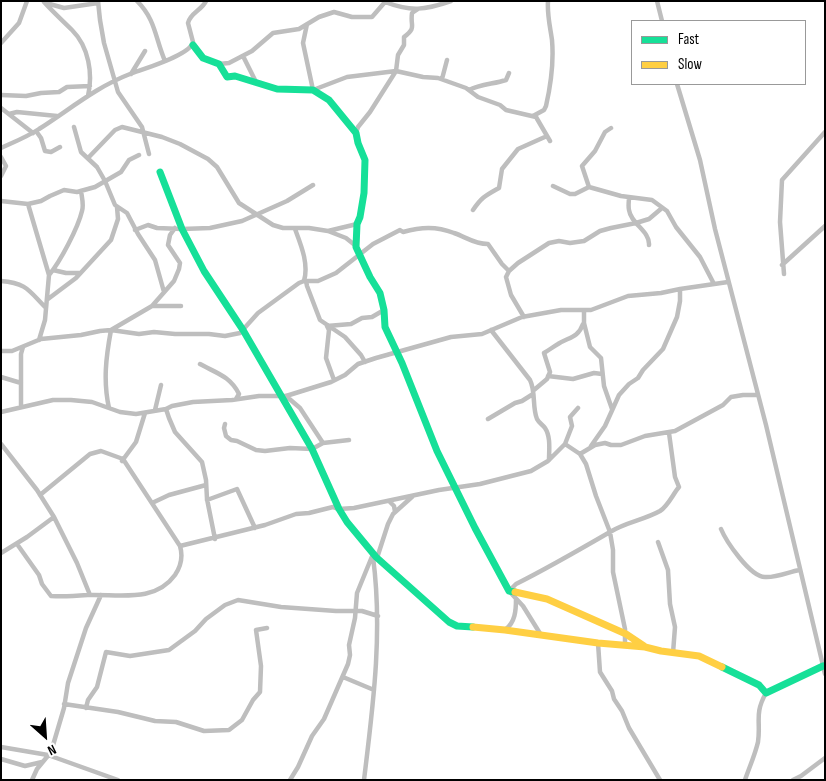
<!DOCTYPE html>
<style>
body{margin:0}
#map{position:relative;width:826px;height:781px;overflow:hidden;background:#fff;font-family:"Sofia Sans Condensed",sans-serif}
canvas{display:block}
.frame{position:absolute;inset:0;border:2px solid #000;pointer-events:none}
.legend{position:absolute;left:631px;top:20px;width:175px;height:65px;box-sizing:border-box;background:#fff;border:1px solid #999;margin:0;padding:6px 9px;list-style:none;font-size:15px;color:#000}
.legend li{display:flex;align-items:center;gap:10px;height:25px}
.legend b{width:25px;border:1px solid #999}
.north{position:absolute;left:20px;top:711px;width:50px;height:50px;-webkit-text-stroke:4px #fff;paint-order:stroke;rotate:154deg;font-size:14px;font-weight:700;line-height:20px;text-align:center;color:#000}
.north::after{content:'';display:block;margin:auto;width:18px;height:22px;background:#000;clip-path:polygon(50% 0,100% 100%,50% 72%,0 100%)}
</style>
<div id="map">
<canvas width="826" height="781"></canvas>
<div class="frame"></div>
<ul class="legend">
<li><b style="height:6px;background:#16e098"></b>Fast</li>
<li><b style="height:6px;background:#ffcf43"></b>Slow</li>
</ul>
<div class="north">N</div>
</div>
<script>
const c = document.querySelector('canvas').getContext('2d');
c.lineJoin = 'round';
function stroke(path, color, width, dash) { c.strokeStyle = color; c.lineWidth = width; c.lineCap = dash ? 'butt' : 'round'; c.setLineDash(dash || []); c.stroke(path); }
const street = new Path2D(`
 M98,1L100,20L104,43L118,92L142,127L149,154
 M137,1C156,20 155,38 165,61
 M657,1L662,21
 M44,2C53,12 63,21 72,30C89,47 93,74 88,96
 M46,3L64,8L98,3
 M307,24L303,43L313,90L347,77L396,71L423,77L438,78L466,88L478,97L500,105L506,110L536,117L550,141
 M1,43L19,23L27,1
 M243,56L256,82
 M219,64L229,63L252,51L273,33L299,29L319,17L334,12L352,17H372L385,2C411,12 425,10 451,1
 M131,74L145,51
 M442,79L447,60
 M677,84L700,160L715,229L766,425L825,674
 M469,90C480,84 494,84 506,80L509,73
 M1,95L26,96L41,93L59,92L67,87L90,86
 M1,108L33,133
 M9,114L17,112L57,116
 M533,116L544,110L546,106C551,84 554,63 552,40C550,26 547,15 548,1
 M74,127L81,152L97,167L105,181L115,205L127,213L138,234L155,260L164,292
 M36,131L41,138L45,151L51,152L60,147
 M356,133L358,127L370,112L396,71L398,55L404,45V37C417,27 410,27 412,13L418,9
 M1,148C14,142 27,137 39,129C69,110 96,87 130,74C143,69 191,55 193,42L188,23C190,13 202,10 206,1
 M1,157L6,166L1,176
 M88,158L115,130L122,127L162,137L180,144L208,159L217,167L239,203L273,225L283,228H309L328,231L346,238L356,246
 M553,186L570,194H575L589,187L621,196L652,200L667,211L676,227L700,257L714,284
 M589,187L582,166L595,151L605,132L611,128
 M629,197C629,201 628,206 629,210C631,224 650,231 649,245
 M1,201L28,204L41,201L50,196L64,190L77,192L95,187L121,172L129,160L139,155
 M28,204L49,275L45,320L39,340
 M473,210C482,197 485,196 499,188L502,169L518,149L547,136
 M295,229C301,245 309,264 304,281
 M135,230L148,225L157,228L182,229L210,228L242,221L287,201L313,185
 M328,231L357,224
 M782,265L825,226
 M53,270L66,273H80
 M784,274L780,222L782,180L825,132
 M49,275C60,262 78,228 82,211C84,205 82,198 81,191
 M1,281C27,283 29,291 46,308
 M306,281L307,286L320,320L345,337L361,355L365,362
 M48,299L76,278L111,240L118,219L117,207
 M152,306H181
 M584,310V323L590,347L601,358L604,386L612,409
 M524,317L511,295L506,277L509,271L518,263L549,243L559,241L570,243L584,241L600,231L611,228L636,223L649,219L662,208
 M491,330L530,380C536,392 532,407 537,419C539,423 543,425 545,428C551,437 549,450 549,460
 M1,351H12L41,339L81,335L100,331L111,330L139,334L154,332L175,334H209L225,336L240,333L258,313L299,283L304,281H318L336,273L373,244L400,230L403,232C421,227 436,226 454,233C466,237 474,244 488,244L502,264L509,271
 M200,364C216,373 230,376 239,394L236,399
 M548,376L573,379L594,373L602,374
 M1,377L21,383
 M334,380L326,358L329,330L327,326L351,324L362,318L372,317L384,310
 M534,390L547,379L550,372L544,353C549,350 553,347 558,344C569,337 578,338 583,324
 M286,396L300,408L323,443
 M21,406V354L23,347
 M109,408C103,381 106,357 111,330L152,306L174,281L179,269L180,263L168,245L170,235L175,228
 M166,409L169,418L175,432L202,462L206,480L207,499L215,539
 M155,410L161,385
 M1,412L53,400H71L92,402L120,412L136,414L166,409L172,406L193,402L232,400L259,396H286L331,382L345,375L358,364L376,358L451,337L482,334L522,317L561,310H591L628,296L661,293L680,289L728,282
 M488,419L515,403L522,401L533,394
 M225,424L224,428L226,436L231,440L237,441L256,450L265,451L290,448L312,449L323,443L349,440
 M1,444L37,490L54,517L77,563L90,595
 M565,444L580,454L586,464L596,496L610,532L613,550V572L625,629V645
 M591,446L605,426L619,395L629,384L638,378L643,370L663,349L677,317L680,301V289
 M580,454L595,445L605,443L611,445H621L645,436L675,431L723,405L731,397L743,395H757
 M122,461L136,442L145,413
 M207,500L237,489L255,528
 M389,501L394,506L395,512
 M152,503L169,495L206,485
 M721,529C726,541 750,577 765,577C775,578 789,572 799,570
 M658,542L668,570L670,604L675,627L673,653
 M17,544L39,575L42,584L51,596C64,597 76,596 89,595C119,594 155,603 175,575C181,566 183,556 180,546L123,459L101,451L90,454L40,495
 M180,546L265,525L296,514L309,513L333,507L339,509L354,508L439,490L480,484L531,471L548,461L565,444L572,426L570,417L578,408
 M1,553L27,537L54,517
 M377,558L388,524L393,514L413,496
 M506,629C515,622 516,611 516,599
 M541,635L523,606L509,591L516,584C548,568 579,550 610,532C626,522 644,520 660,511C668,506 673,494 679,487L675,477L669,433
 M598,643L600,672L612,691L614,699L622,711L629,728L660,780
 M343,677L374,690
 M64,704L118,712L155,721L176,722L204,731L229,730L242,720L253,700L260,692L261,666L256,630L267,628
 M86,708L88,700L97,687L106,652L130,656L169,650L195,631L206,619L225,605L238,600L281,607L336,611H362L378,616
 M1,747L48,755L118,780
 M1,759L25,766L42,762
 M32,780L37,769L51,752L64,708L68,683L86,628L101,595
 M290,780L298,767L312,736L324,719L348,664L350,655L349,645L355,618L357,593L373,554
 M364,780C373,706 383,632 373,557
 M745,780C749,768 755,755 758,742C761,722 754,714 766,693
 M793,780L801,776L825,758`);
const fast = new Path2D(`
 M193,45L203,58L219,64L227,77L235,76L277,89L313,90L329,100L356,133L358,143L365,160L364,193L360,217L357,224L356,247L370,277L380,293L384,310L385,327L402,363L437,451L475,528L509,591L515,592
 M160,172L182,229L204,271L243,330L312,449L339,509L347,522L376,557L449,622L457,626L473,627
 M722,667L759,685L766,693L823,666`);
const slow = new Path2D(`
 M515,592L547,599L626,634L644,646
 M473,627L505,630L598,643L645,647L661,651L699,656L722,667`);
stroke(street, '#bebebe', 4.5);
stroke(fast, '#16e098', 7);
stroke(slow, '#ffcf43', 7);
</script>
